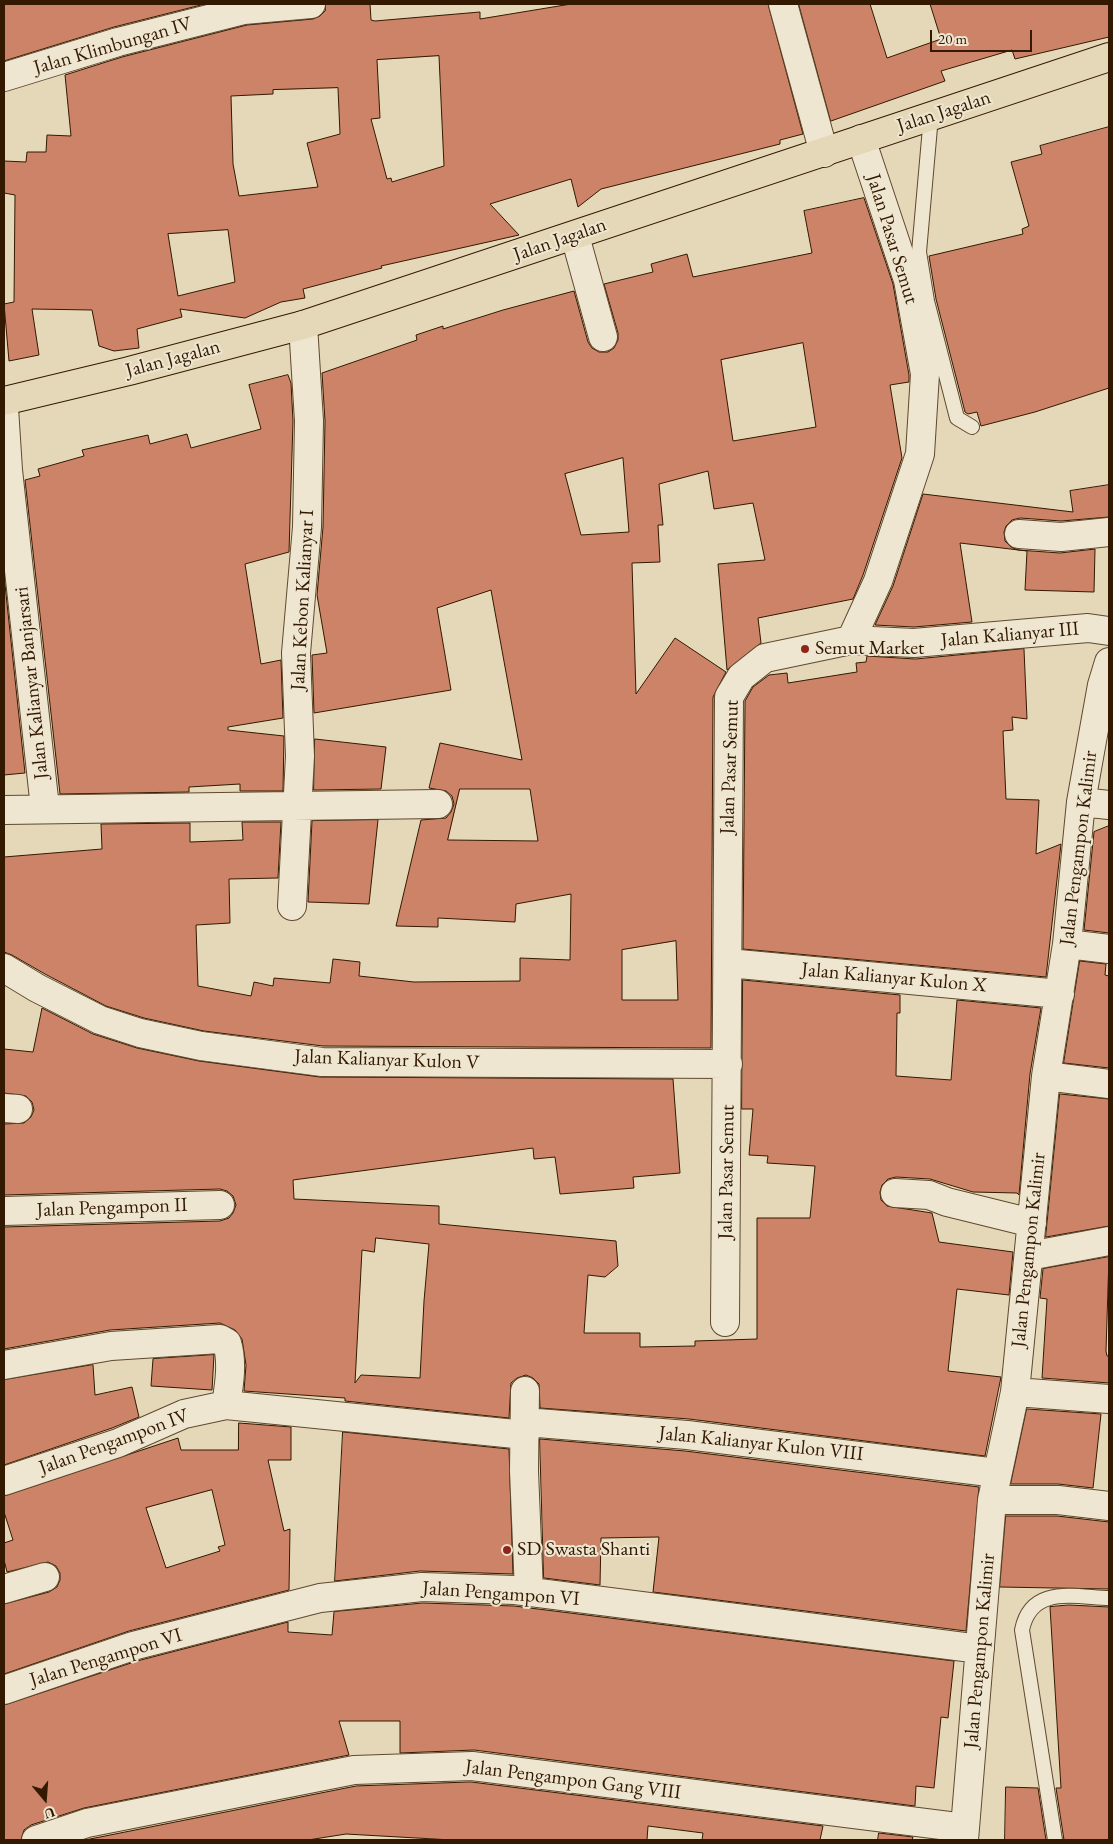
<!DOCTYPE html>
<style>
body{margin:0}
#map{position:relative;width:1113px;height:1844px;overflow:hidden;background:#e5d8b8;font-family:"EB Garamond",serif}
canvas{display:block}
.frame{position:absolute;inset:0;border:5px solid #331900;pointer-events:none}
.north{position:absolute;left:20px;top:1774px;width:50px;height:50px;-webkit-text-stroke:4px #eee6d1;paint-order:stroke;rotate:162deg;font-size:14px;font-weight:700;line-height:20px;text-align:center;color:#331900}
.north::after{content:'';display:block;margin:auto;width:18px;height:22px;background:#331900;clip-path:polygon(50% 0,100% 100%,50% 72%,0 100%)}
.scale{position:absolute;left:930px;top:30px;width:102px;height:22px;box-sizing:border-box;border:2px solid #331900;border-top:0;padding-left:6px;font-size:15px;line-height:18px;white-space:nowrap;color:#331900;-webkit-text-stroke:4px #eee6d1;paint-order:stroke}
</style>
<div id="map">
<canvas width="1113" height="1844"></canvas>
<div class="frame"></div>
<div class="north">U</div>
<div class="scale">20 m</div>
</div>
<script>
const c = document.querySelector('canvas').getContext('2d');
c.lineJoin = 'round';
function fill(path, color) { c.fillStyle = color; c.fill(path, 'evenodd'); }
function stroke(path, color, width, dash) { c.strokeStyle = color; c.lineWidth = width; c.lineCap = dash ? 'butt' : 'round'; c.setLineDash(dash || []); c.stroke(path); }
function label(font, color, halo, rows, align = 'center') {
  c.font = font + ' "EB Garamond",serif'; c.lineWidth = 4; c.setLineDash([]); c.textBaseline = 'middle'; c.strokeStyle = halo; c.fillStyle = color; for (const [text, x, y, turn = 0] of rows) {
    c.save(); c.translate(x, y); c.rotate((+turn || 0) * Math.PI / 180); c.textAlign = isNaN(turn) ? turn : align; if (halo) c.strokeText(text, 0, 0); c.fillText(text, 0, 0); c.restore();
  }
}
const building = new Path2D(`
 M4,4H205L114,27L4,61Z
 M326,4H370L371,20L375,21L480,12V19L571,4H768L803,134L780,140V144L601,189L578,207L571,179L490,204L519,235L381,266L382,268L303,289L305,298L281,302L245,318L180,309L182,317L137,329L139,348L114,351L99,346L92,310L32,309L39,355L9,361L4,304L14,302L15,195L4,193V161L26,162L27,152H46L47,135L71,136L65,75L122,57L247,25L313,19L320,16L325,11ZM439,56L444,166L392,182L391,178L387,179L371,119L380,118L377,60ZM338,88L340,134L307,143L318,187L239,196L233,164L231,96L273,94V90ZM228,230L235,282L178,296L168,234Z
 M799,4H870L887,58L941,39L930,4H1109V37L1015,59L1012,50L941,71L945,81L831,121Z
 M1109,127V388L1035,412L981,426L977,412L968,414L965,412L936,299L929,256L1023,234L1022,229L1029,226L1011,162L1042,154L1040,146Z
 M864,198L893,284L909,375V382L890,385L902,458L863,575L853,599L758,618L761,643L727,670L718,564L765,560L753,503L714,509L708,471L659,484L663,525H658L660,562L632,563L636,694L675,638L726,672L713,697L711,1048L323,1046L204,1031L144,1018L106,1006L45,974L12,955L4,952V857L102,849L101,824L190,823V842L243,840L242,822H281L278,878L229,879L230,923L196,925L198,986L251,996L254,982L273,986L274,978L330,983L333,959L360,962L359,976L414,982L520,981V958L570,960L571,894L516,904L515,922L438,918V927L396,926L421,820L446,818L451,812L454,804L452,796L446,791L429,788L440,743L522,760L491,590L437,608L451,690L314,713L312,655L327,653L317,595L323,527L325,421L322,373L417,340L416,335L443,326V329L503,310L574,291L588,342L592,348L599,352H608L614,348L618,340V333L604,284L653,272L651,264L687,254L693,277L812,253L804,211ZM803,343L816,427L733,441L721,360ZM623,458L629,532L581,535L565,474ZM460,789H530L538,841L448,840ZM676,941L678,1000H622V950Z
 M288,375L291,383L293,421L289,552L245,564L261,664L281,660L283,718L228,727V730L284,736L283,791H240V784L189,787V792L60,794L25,480L40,476L38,469L84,456L82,450L148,435L150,444L187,434L191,448L261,429L249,385Z
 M1109,485V517L1061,521L1020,518L1012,520L1006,526L1004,532L1005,541L1011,547L1018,550L1060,553L1095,549L1094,592L1025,590L1027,551L960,543L972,622L914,627L875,625L893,586L923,494L1073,512L1070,491Z
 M4,575L25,773L4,775Z
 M1024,649L1027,719L1012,717L1013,730L1003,731L1006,799L1039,800L1036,854L1061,844L1046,977L743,949L745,701L753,687L769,675L787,673L788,683L857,672L856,663L866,662L867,656L915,659Z
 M315,739L386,747L381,789L314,790Z
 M378,820L369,904L308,902L312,821Z
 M1109,826V933L1084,930L1094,832Z
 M1080,961L1106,964L1105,975L1109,976V1068L1064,1063Z
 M743,980L900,995V1013H897L896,1076L951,1080L957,1000L1041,1008L1030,1074L1019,1195L1017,1193L973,1192L930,1179L896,1177L888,1179L882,1185L880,1192L881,1200L887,1206L932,1213L939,1242L1013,1252L1009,1295L957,1289L948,1371L1001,1377L985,1456L689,1419L540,1408L539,1384L533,1378L526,1375L517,1378L511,1383L509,1418L345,1401V1398L244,1391L246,1365L242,1339L235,1330L220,1323L110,1330L4,1349V1227L220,1221L229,1218L233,1213L236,1205L233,1196L227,1191L220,1189L4,1195V1124L24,1123L31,1117L34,1110L32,1102L26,1096L4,1093V1049L33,1052L42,1008L93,1034L137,1048L199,1061L320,1077L673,1079L680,1173L633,1177L634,1188L560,1194L555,1157L534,1159L533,1148L293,1180L294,1199L439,1206V1224L616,1241L618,1266L605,1277L588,1275L584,1333H640V1347L695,1346V1341L757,1339V1218H810L815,1166L767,1163L768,1156L749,1155L753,1109H742ZM376,1238L429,1244L424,1301L420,1378L361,1375L355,1383L362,1250L374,1252Z
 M1060,1094L1109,1099V1226L1046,1237Z
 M1109,1257L1106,1351L1107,1356H1109V1383L1042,1378L1047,1299L1040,1298L1043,1269Z
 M214,1355L212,1390L151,1386L153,1359Z
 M93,1365L95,1395L132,1387L139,1417L112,1428L4,1465V1380Z
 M1027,1409L1101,1414L1093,1488L1058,1484H1011Z
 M239,1423L291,1427V1460H268L284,1531L290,1529L289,1590L129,1631L4,1674V1604L49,1592L57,1587L60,1580V1573L56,1566L48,1562L7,1572L4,1560V1543L13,1540L4,1512V1496L178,1438L181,1450H238ZM212,1490L225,1545L218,1547L220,1551L166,1568L146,1508Z
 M343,1432L509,1449L513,1574L420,1571L335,1581Z
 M540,1439L685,1451L979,1487L966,1631L653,1592L659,1537L601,1538L600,1585L544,1578Z
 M1006,1516H1057L1109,1522V1589L1000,1587Z
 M423,1603L514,1606L954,1661L948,1718L941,1717L934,1788L916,1786L915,1806L474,1750L400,1753V1721H339L349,1755L84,1808L31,1825L24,1830L21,1840H4V1705L137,1661L288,1622V1632L332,1635L334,1612Z
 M1069,1605L1109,1607V1840H1064L1056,1788H1061L1050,1607Z
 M471,1782L823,1826L820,1840H702L703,1833L648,1826L647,1840H452L346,1834L308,1840H85L356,1786Z
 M1006,1787L1038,1788L1046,1840H1005Z
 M879,1833L913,1837L912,1840H878Z`);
const service = new Path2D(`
 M931,116L919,252L927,301L957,418L972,427
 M1055,1840L1022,1630C1031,1585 1074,1597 1109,1598`);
const minor = new Path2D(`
 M783,4L824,153
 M4,77L118,42L244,10L311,4
 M575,236L603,337
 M4,408L8,470L45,808
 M1019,534L1061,537L1109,532
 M851,640L878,581L920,454L925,374L908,280L861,139
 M1081,802L1109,805
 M4,810L438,804
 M292,906L300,756L296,653L307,527L309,421L303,325
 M1067,944L1109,949
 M728,963L1060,994
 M4,968L37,988L100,1020L140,1033L201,1046L322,1062L728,1064
 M1046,1076L1109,1084
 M4,1108L18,1109
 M895,1193L929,1195L947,1202L1032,1223
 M4,1211L220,1205
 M1029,1256L1109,1241
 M725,1322L729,697L741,677L765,658L851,640L914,643L1088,628L1109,631
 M4,1365L111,1346L220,1339L227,1343C233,1362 229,1386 226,1405L525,1435
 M525,1391L524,1471L529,1592
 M1015,1392L1109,1399
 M525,1422L687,1435L997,1473
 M4,1481L118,1443L184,1414L226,1405
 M992,1500H1058L1109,1506
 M4,1589L45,1577
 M4,1690L133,1646L320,1598L422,1587L515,1590L980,1649
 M36,1840L87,1823L354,1770L472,1766L965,1828
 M964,1840L992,1500L1015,1392L1046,1076L1067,944L1081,802L1102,685L1109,662`);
const primary = new Path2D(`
 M4,401L129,371L303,325L1109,57`);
const markers = [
 [805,649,5,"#8f2418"],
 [507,1550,5,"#8f2418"]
];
const streetNames = [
 ["Jalan Klimbungan IV",113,46,-16],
 ["Jalan Jagalan",944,112,-18],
 ["Jalan Pasar Semut",892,239,73],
 ["Jalan Jagalan",560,240,-19],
 ["Jalan Jagalan",173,359,-15],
 ["Jalan Kebon Kalianyar I",303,600,-87],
 ["Jalan Kalianyar III",1010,635,-5],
 ["Jalan Kalianyar Banjarsari",32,683,-96],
 ["Jalan Pasar Semut",730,767,-88],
 ["Jalan Pengampon Kalimir",1079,848,-83],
 ["Jalan Kalianyar Kulon X",894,978,5],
 ["Jalan Kalianyar Kulon V",387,1060,2],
 ["Jalan Pasar Semut",727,1172,-89],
 ["Jalan Pengampon II",112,1208,-2],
 ["Jalan Pengampon Kalimir",1029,1250,-84],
 ["Jalan Pengampon IV",114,1442,-20],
 ["Jalan Kalianyar Kulon VIII",761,1444,6],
 ["Jalan Pengampon VI",501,1594,4],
 ["Jalan Pengampon Kalimir",980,1651,-85],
 ["Jalan Pengampon VI",106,1658,-17],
 ["Jalan Pengampon Gang VIII",573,1780,7]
];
const poiNames = [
 ["Semut Market",815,649],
 ["SD Swasta Shanti",517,1550]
];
fill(building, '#cc8367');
stroke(building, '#331900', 1);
stroke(service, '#60492e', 16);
stroke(minor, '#60492e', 30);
stroke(primary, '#331900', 30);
stroke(service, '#eee6d1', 14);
stroke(minor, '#eee6d1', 28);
stroke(primary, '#e5d8b8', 28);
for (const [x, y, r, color] of markers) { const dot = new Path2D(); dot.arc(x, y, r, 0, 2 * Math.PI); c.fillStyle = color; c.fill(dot); stroke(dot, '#eee6d1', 2); }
label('20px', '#331900', '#eee6d1', streetNames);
label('20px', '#331900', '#eee6d1', poiNames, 'left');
</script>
